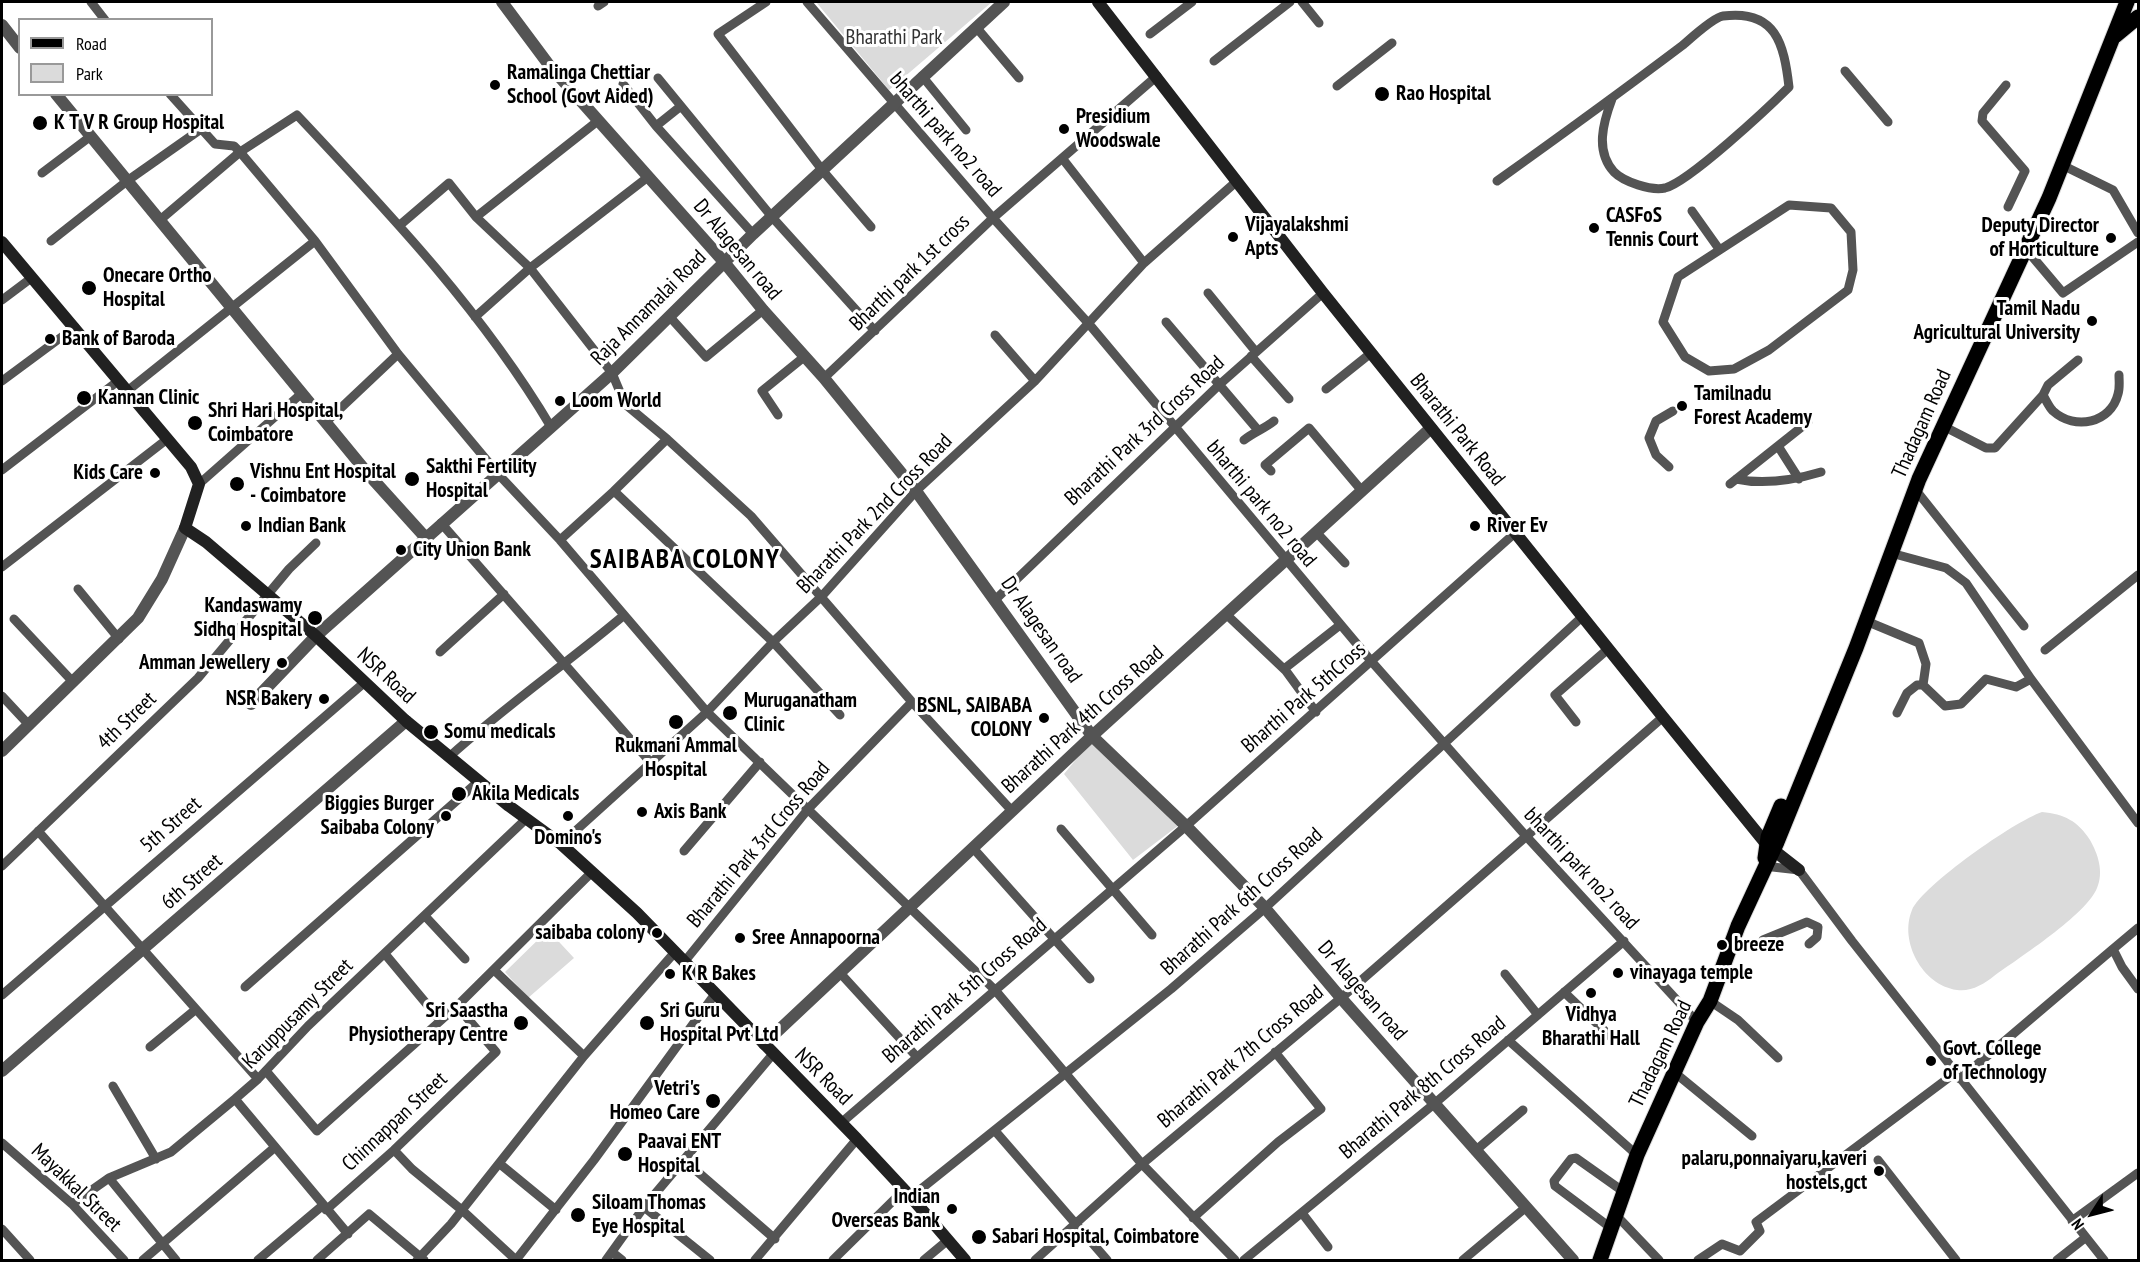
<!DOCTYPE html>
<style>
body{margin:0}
#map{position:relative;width:2140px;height:1262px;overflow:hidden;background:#fff;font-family:"PT Sans Narrow",sans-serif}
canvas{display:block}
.frame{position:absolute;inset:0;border:3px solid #000;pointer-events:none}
.legend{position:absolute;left:18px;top:18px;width:195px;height:78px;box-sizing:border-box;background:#fff;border:2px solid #999;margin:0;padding:8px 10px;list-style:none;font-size:18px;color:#000}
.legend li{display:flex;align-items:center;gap:12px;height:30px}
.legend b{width:30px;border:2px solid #999}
.north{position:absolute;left:2062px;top:1184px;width:60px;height:60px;-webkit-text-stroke:4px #fff;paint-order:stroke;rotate:234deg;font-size:16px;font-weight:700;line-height:24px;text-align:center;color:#000}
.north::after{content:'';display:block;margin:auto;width:21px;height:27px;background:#000;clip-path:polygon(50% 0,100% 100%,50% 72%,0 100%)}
</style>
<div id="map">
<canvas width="2140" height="1262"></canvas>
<div class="frame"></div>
<ul class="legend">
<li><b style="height:8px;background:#000"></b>Road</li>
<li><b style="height:16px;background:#dbdbdb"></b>Park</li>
</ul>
<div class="north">N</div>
</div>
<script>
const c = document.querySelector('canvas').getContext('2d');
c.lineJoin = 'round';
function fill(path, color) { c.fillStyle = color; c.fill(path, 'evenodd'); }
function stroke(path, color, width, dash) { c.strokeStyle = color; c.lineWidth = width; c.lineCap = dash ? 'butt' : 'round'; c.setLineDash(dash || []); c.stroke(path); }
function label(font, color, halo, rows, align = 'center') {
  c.font = font + ' "PT Sans Narrow",sans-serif'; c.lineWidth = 6; c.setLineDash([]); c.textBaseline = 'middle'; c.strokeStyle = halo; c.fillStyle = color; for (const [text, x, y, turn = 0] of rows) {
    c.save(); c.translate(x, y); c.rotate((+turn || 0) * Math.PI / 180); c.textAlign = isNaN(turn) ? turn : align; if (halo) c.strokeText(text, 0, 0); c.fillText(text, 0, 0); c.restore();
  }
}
const green = new Path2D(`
 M816,2H992L889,90Z
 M1092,740L1179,825L1133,860L1064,774Z
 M2042,812C2064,814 2078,821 2090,840C2098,854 2104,872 2097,888C2087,914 2019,958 1994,976C1984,984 1971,992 1957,990C1922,985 1899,941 1912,910C1923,885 2015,821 2042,812Z
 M548,930L574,958L528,998L505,972Z`);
const minor = new Path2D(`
 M91,2L105,20
 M766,2L718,34L823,171L871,227
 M807,2L993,218L1089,324L1372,662L1526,836L1697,1022
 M1302,2L1319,23
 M598,6L604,2
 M976,27L1019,78
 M1150,34L1192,2
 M1214,61L1290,2
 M1845,71L1888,122
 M922,76L966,130
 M658,78L772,217L875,331
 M623,84L656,126L753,234
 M2006,85L1983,113L1982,121L2025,171L2008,207
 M1337,86L1392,43
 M170,94L215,144L234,146L240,152L315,241L398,354L499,475L560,540L707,712L995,990L1142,1164L1235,1260
 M599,120L476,217L530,268L612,373L625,404L667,439L751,516L912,702L1012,811
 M656,126L681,106
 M1062,158L1144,263
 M2062,165L2113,190L2138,233
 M42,173L91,136
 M1497,181C1560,136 1622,91 1683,45C1691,38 1714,17 1723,16C1776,9 1784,44 1789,87C1769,107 1689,182 1665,188C1651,191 1624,182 1614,172C1595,151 1603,123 1612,99
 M1789,205L1831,208L1851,232L1853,270L1848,290L1769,350L1734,369L1709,371L1685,357L1663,322L1678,277Z
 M1692,211L1719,249
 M160,220L240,152L297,115C389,213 482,311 551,427
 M400,225L449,183L476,217
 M51,241L127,181L201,129
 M2025,248L2063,293L2138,242
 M1208,293L1256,352
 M2,300L30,279
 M669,316L706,357L763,310
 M475,317L530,268L648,177
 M1166,322L1257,429
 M995,335L1035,381
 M1251,356L1289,399
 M824,378L993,218L1157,76
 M2,381L75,327
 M1326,389L1371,353
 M126,392L315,241
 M2043,395C2046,400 2049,407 2053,411C2075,431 2111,423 2118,394C2120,388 2119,381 2119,375
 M778,415L762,391L804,357
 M326,422L398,354
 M1943,426L1986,448H1995L2043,395L2048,385L2078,360
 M667,439L614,491L773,642L840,715
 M1244,440C1254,432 1264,429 1274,421
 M1778,446L1799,479
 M1669,467L1656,455L1649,438L1656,421L1673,411
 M2,470L118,381
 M1271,471L1265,465L1309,428L1362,491
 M1736,479C1764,485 1794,480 1821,472
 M199,484L302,393
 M1730,484L1808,422
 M1915,489L2024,626
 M441,523L652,764
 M1317,533L1345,563
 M560,540L614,491
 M1891,553L1946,568L1966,583L2031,679L2138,823
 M2,567L166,440
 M78,589L119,639
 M996,599L1219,385L1323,293
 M1227,615L1286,671L1316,712
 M14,619L73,682
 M1866,621L1919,643L1926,664L1923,685H1917L1907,693L1897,713
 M2045,650L2138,575
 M440,652L504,594
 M1284,669L1340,625
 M1923,685L1945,706L1961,704L1986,679L2016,687L2031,679
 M2,696L29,725
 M1576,722L1555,695L1608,649
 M449,757C504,707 566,664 623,616
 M1061,829L1152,935
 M38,831L258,1079
 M561,844L707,712L773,642L822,596L916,491L1035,381L1144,263L1237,181
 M973,848L1090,979
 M684,851L760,762
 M2,866L198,678L289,569L316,543
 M1764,866L1799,870L1852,941L2104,1260
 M425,916L465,959
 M1763,940L1807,922L1818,927L1817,937L1809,944
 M2113,949L2138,928
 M385,954L440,1020
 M685,961L809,808L912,702
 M494,970L584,1056
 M841,974L916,1056
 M1505,974L1538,1015
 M245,987L479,781
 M1564,992L1611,1037
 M2,995L365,682
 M1710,1001L1738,1020L1778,1058
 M1508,1040L1637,1155
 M150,1047L195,1010
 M266,1071L317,1131L457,1006L591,873
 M1674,1072L1752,1136
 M1960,1079L2113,949L2122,967L2138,989
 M113,1086L156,1159
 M235,1099L348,1234
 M841,1123L1186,826L1515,533
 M996,1132L1107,1260
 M2,1143L72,1204L124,1260
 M394,1150L412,1169L463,1211L516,1260
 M1475,1151L1523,1110
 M684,1160L775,1239
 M1878,1160L1956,1260
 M500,1164L556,1210
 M109,1178L176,1260
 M911,1197L1171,989L1265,908L1582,617
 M72,1204L109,1178L171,1152L235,1099L258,1079L308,1026L526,819
 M644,1207L710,1260
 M326,1210L394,1150L496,1052L457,1006
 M1302,1213L1328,1247
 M1616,1215L1659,1260
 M1193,1218L1278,1142L1321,1109L1275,1052
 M2072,1221L2138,1173
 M1611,1228L1555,1186L1554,1181L1571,1159L1576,1158L1624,1192
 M2,1229L30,1260
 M612,1252L622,1260
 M143,1260L274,1148
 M258,1260L322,1206
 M317,1260L369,1214L424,1260
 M417,1260L451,1224L584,1056L675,952
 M516,1260L594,1160L715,994
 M606,1260L644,1207L773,1054
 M755,1260L857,1139
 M833,1260L904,1190
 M924,1260L948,1240
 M1035,1260L1142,1164L1341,998L1663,717
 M1244,1260L1434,1104L1624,941
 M1463,1260L1525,1208
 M1698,1260L1722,1244L1740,1251L1760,1231L1756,1222L1955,1073
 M2057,1260L2085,1238`);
const tertiary = new Path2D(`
 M502,2L549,65L724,262L763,310L824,378L916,491L1092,736L1186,826L1265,908L1341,998L1573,1260
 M2,25L20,48
 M56,94L369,475L425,537
 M251,704L316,636L612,373L753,234L1004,2
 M2,751L138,618L162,579L185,528
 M764,1044L1092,736L1431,428
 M2,1071L406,721`);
const secondary = new Path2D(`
 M1098,2L1323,293L1663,717L1767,845L1799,870
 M2,242L191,467L199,484L185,528L206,542L316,636L406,721L509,806L561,844L637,913L857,1139L911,1197L965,1260`);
const primary = new Path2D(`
 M2115,36L2138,17
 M1765,858L1768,837L1781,806
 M1600,1260L1637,1155L1697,1022L1710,1001L1738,926L1777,842L1856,648L1919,479L2049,198L2127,2`);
const markers = [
 [495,85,6,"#000"],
 [1382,94,8,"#000"],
 [40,123,8,"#000"],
 [1064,129,6,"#000"],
 [1594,228,6,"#000"],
 [1233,237,6,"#000"],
 [2111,238,6,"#000"],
 [89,288,8,"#000"],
 [2092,321,6,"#000"],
 [50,339,6,"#000"],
 [84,398,8,"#000"],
 [560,401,6,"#000"],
 [1682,406,6,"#000"],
 [195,423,8,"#000"],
 [155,473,6,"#000"],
 [412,479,8,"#000"],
 [237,484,8,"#000"],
 [246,526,6,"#000"],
 [1475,526,6,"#000"],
 [401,550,6,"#000"],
 [315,618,8,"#000"],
 [282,663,6,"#000"],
 [324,699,6,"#000"],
 [730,713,8,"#000"],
 [1044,718,6,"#000"],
 [676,722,8,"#000"],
 [431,732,8,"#000"],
 [459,794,8,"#000"],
 [642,812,6,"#000"],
 [446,816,6,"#000"],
 [568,816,6,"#000"],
 [657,933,6,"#000"],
 [740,938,6,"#000"],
 [1722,945,6,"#000"],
 [1618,973,6,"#000"],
 [670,974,6,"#000"],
 [1591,993,6,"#000"],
 [521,1023,8,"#000"],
 [647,1023,8,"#000"],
 [1931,1061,6,"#000"],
 [713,1101,8,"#000"],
 [625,1154,8,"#000"],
 [1879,1171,6,"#000"],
 [952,1209,6,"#000"],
 [578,1215,8,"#000"],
 [979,1237,8,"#000"]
];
const parkNames = [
 ["Bharathi Park",894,38]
];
const poiNames = [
 ["Ramalinga Chettiar",507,73],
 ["School (Govt Aided)",507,97],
 ["Rao Hospital",1396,94],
 ["Presidium",1076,117],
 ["Woodswale",1076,141],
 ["K T V R Group Hospital",54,123],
 ["CASFoS",1606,216],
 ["Tennis Court",1606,240],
 ["Vijayalakshmi",1245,225],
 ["Apts",1245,249],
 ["Deputy Director",2099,226,"right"],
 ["of Horticulture",2099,250,"right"],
 ["Onecare Ortho",103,276],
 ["Hospital",103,300],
 ["Tamil Nadu",2080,309,"right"],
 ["Agricultural University",2080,333,"right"],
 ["Bank of Baroda",62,339],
 ["Tamilnadu",1694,394],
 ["Forest Academy",1694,418],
 ["Kannan Clinic",98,398],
 ["Loom World",572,401],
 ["Shri Hari Hospital,",208,411],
 ["Coimbatore",208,435],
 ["Sakthi Fertility",426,467],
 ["Hospital",426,491],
 ["Vishnu Ent Hospital",250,472],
 ["- Coimbatore",250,496],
 ["Kids Care",143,473,"right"],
 ["Indian Bank",258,526],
 ["River Ev",1487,526],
 ["City Union Bank",413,550],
 ["Kandaswamy",302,606,"right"],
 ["Sidhq Hospital",302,630,"right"],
 ["Amman Jewellery",270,663,"right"],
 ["NSR Bakery",312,699,"right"],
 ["Muruganatham",744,701],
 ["Clinic",744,725],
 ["BSNL, SAIBABA",1032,706,"right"],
 ["COLONY",1032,730,"right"],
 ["Somu medicals",444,732],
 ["Rukmani Ammal",676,746,"center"],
 ["Hospital",676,770,"center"],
 ["Akila Medicals",472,794],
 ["Biggies Burger",434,804,"right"],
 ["Saibaba Colony",434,828,"right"],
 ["Axis Bank",654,812],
 ["Domino's",568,838,"center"],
 ["saibaba colony",645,933,"right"],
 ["Sree Annapoorna",752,938],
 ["breeze",1734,945],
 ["vinayaga temple",1630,973],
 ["K R Bakes",682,974],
 ["Sri Saastha",508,1011,"right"],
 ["Physiotherapy Centre",508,1035,"right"],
 ["Sri Guru",660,1011],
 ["Hospital Pvt Ltd",660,1035],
 ["Vidhya",1591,1015,"center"],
 ["Bharathi Hall",1591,1039,"center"],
 ["Govt. College",1943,1049],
 ["of Technology",1943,1073],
 ["Vetri's",700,1089,"right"],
 ["Homeo Care",700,1113,"right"],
 ["Paavai ENT",638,1142],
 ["Hospital",638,1166],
 ["palaru,ponnaiyaru,kaveri",1867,1159,"right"],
 ["hostels,gct",1867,1183,"right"],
 ["Indian",940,1197,"right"],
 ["Overseas Bank",940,1221,"right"],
 ["Siloam Thomas",592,1203],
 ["Eye Hospital",592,1227],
 ["Sabari Hospital, Coimbatore",992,1237]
];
const streetNames = [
 ["bharthi park no2 road",945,135,49],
 ["Dr Alagesan road",737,250,50],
 ["Bharthi park 1st cross",910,273,-44],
 ["Raja Annamalai Road",649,308,-45],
 ["Thadagam Road",1922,424,-66],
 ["Bharathi Park Road",1457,430,51],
 ["Bharathi Park 3rd Cross Road",1145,431,-43],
 ["bharthi park no2 road",1261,504,50],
 ["Bharathi Park 2nd Cross Road",875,514,-46],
 ["Dr Alagesan road",1041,630,55],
 ["NSR Road",386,676,43],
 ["Bharthi Park 5thCross",1304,698,-41],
 ["Bharathi Park 4th Cross Road",1083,720,-42],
 ["4th Street",127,721,-44],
 ["5th Street",171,825,-41],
 ["Bharathi Park 3rd Cross Road",759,845,-50],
 ["bharthi park no2 road",1581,869,47],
 ["6th Street",192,882,-41],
 ["Bharathi Park 6th Cross Road",1242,902,-42],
 ["Bharathi Park 5th Cross Road",965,991,-41],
 ["Dr Alagesan road",1362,991,49],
 ["Karuppusamy Street",298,1014,-45],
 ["Thadagam Road",1661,1054,-64],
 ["Bharathi Park 7th Cross Road",1241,1057,-40],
 ["NSR Road",823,1077,45],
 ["Bharathi Park 8th Cross Road",1423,1088,-40],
 ["Chinnappan Street",395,1122,-43],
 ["Mayakkal Street",76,1188,44]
];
const districtNames = [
 ["SAIBABA COLONY",685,560]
];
fill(green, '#dbdbdb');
stroke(primary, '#dbdbdb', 17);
stroke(minor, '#545454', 9);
stroke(tertiary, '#545454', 12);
stroke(secondary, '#212121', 12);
stroke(primary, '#000', 15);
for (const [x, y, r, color] of markers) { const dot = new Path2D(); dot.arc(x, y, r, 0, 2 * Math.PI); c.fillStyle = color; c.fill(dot); stroke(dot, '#fff', 2); }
label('21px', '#323232', '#fff', parkNames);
label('bold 21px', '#000', '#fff', poiNames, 'left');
label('21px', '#000', '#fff', streetNames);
c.letterSpacing = '1.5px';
label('bold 27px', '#000', '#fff', districtNames);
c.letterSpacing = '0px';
</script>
